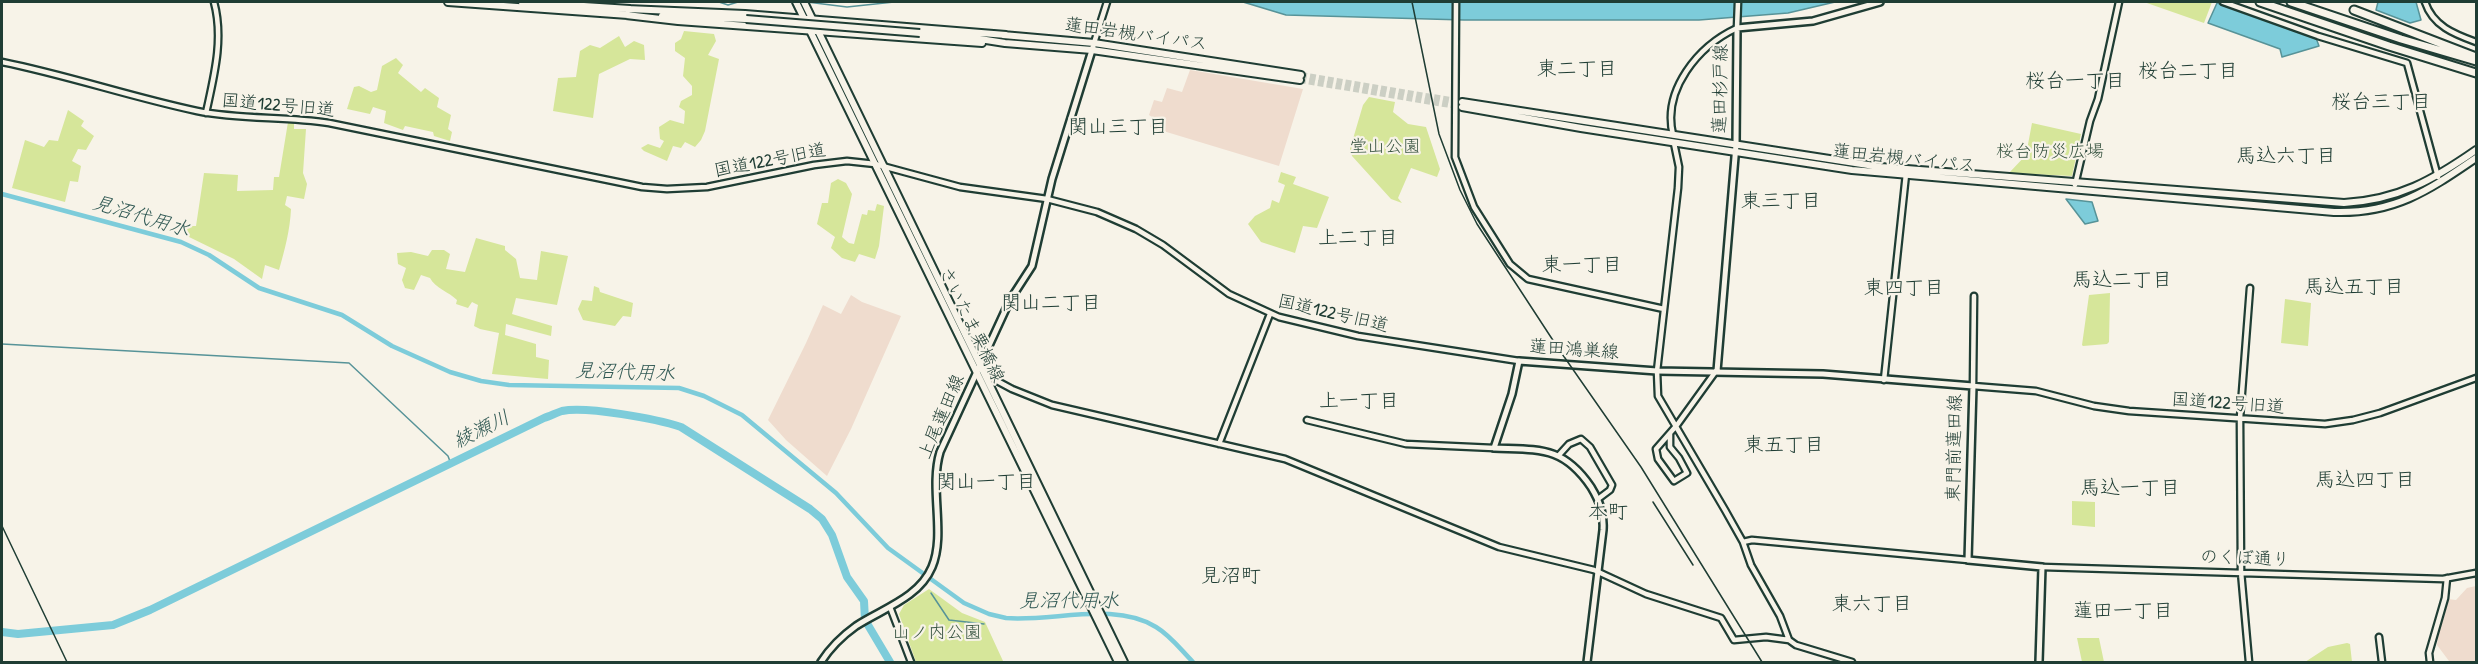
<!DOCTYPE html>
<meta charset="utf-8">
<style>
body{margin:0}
#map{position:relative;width:2478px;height:664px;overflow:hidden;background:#f7f3e8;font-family:"Patrick Hand",sans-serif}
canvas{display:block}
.frame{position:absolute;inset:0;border:3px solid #1f3d34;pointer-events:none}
</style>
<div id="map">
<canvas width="2478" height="664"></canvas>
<div class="frame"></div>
</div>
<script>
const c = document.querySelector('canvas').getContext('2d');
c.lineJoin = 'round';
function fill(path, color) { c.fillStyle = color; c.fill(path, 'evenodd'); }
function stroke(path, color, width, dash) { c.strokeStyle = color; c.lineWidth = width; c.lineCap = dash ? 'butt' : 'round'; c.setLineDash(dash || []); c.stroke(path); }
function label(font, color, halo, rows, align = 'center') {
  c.font = font + ' "Patrick Hand","Klee One",sans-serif'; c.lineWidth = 4.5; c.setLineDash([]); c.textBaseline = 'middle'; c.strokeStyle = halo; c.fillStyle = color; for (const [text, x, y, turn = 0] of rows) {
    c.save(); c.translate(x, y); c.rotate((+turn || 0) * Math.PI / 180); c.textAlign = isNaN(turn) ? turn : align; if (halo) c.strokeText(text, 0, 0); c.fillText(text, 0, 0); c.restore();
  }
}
const built = new Path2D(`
 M1190,70L1303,89L1279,166L1150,127L1152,117L1149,115L1154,100L1162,102L1167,88L1182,92Z
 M851,295L862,302L901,316L851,429L827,476L786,440L768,420L806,343L823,305L841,314Z
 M2474,578H2476V662L2449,661L2437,645L2441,618L2448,599L2456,600L2467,588L2476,586Z`);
const green = new Path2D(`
 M2144,2H2212L2204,23Z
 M684,31L714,34L716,41L708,55L719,59L705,131L701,140L695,147L685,142L681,148L673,146L667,161L644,151L641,148L648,144L660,148L664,141L660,139L659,127L670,120L684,124L685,111L679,107L681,101L692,95V86L683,76L685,58L675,51V43L681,39Z
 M619,36L625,47L634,41L644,45L645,60L630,59L599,74L593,118L553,111L558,78L576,77L580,51L590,45L600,48Z
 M396,58L403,65L398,73L421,92L425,88L439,98L437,107L451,115L448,129L452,132L450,141L434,136L433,132L405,126L403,130L384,123L386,111L373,107L370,114L347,109L354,87L359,86L371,92L377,90L382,66Z
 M1369,97L1395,102L1393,112L1408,124L1426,127L1440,169L1437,177L1411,168L1398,198L1402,203L1391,199L1352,156L1350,149L1363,105Z
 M68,110L84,121L81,126L94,136L86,150L78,149L72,161L81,166L78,182L70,181L65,202L12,188L25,140L44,147L49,140L58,141Z
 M288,122H294V129H306L303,173L307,184L304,199L287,196L285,205L291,209C290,230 285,249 279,270L265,265L262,279L234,259L187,236V226H196L204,173L238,175L237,191L273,190L274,177H279Z
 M2032,123L2081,134L2072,176L2009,173L2026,155Z
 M1281,172L1296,177L1293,184L1329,197L1317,228L1303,226L1295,253L1261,242L1248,224L1255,216L1270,208L1272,200L1279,203L1285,185L1278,182Z
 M838,179L846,183L852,194L842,237L849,243L854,244L862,214L867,215L868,210L875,211L877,204L884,206L879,246L875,259L859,254L855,262L842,258L831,248L835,237L817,224L822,203H828L831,183Z
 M476,238L505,246V250L516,259L520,278L537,280L541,251L568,256L557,305L516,298L512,314L552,326L551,336L506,324L505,335L536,344V357L549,360L548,379L492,374L499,333L480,329L474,326L478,305L472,302L468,308L456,304L457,300C449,292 435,288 430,278L421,275L414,290L405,288L402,280L406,268L398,264L397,253L411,252L428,256L432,250H444L450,254L446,269L465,272Z
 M594,286L599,288L600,292L633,303L631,317L623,316L615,326L583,320L578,309L582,300L592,301Z
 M2110,293L2109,342L2107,344L2083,346L2082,345L2089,295Z
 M2285,299L2311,303L2308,346L2281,343Z
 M2072,501L2095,502V527L2072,525Z
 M929,589L962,613L985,622L1003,661L999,662H916L899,614L904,605Z
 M2077,638H2099L2104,662H2082Z
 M2347,643L2350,644L2352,662H2305L2328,647Z`);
const water = new Path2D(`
 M1243,2H1835L1788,13L1699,20H1464L1286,15Z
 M2378,2H2416L2421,20L2410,23L2376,10Z
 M2217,3L2316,38L2319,46L2282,57L2280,49L2208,23Z
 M2066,199L2092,202L2098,221L2085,224Z`);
const stream = new Path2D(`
 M719,2L728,5L738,2
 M807,2L847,7L894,2
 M2,344L349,363L448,456L451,464
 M931,593L949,620L984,624`);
const canal = new Path2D(`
 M2,194L181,242L209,255L259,288L342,315L392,346L450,372L481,381L509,385L679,388L704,396L742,415L836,493L888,548L964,603L989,614L1006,618C1053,622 1114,601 1156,627C1171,636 1181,650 1193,662`);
const river = new Path2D(`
 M2,632L18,634L113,625L150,610L544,418C550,416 556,413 562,411C587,406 657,419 681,427L810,509L822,519L832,535L847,577L864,601L865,620L890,662`);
const trunkTunnel = new Path2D(`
 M1301,75L1462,102
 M1300,80L1462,107`);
const tertiary = new Path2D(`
 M1456,2L1455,157L1474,207L1510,264L1528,279L1664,309
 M2223,2L2318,36L2407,63L2438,177
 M2425,2C2433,26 2454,34 2476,42
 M1094,43L1107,2
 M2,62C67,75 131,97 197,111C241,120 285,116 329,123L642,187L667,189L707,187L814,165L847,161L875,164L960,187L1047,199L1097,212L1136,229L1163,245L1229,294L1279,317L1358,336L1519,361
 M206,113C214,76 224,39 214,2
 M1673,135C1662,90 1698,46 1737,28L1738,2
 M1674,143L1679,167L1678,188L1657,371L1658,396L1725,510L1743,542L1751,565L1780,616L1789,640L1796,645L1852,662
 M2075,185L2090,121L2098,99L2119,2
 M1974,296L1973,386L2036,391L2094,406L2129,411L2325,424L2353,420L2380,413L2476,378
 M986,375L1012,389L1052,405L1285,459L1499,547L1594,570L1646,594L1721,618L1734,640L1766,637L1789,640
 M1884,380L1906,174
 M1307,420L1406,444L1494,448
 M1670,434V447L1679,458L1687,473L1674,481L1658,459L1656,449L1677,425L1716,371
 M1219,444L1270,314
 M1559,455L1569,444L1581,439L1590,447L1612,485L1610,490L1598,499
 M1743,542L1752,540L1968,560
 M2042,567L2443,579L2476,573
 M890,607L911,662
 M2379,637L2382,662
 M2249,662L2241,572L2240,418L2250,288
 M2430,662L2429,653L2445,598L2447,578`);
const secondary = new Path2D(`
 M1717,371L1736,145L1737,28L1813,21L1880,2
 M821,662C830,648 842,636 856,626C882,609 919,598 932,567C946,534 929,489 940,452L1010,300L1032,266L1052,179L1093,47
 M1587,662L1603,530C1604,513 1600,502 1591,487C1563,446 1540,450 1494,448L1512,394L1519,361L1657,371L1823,374L1973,386L1968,560L2042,567L2039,662`);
const primary = new Path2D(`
 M796,2L1118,662
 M804,2L1124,662`);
const trunk = new Path2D(`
 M448,2L628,15
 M522,2L630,9
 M627,9L745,14L1006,35
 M626,15L678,21L982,43
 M662,16L746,19
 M920,33L967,37L1005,43L1092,50L1300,80
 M1003,35L1094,43L1301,75
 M1462,102L1881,167L2344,203C2398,200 2433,180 2476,150
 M1462,107L1581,128L1852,170L2334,212C2395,214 2429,190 2476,158`);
const motorway = new Path2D(`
 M2260,2L2389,46L2476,73
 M2291,2L2401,39L2476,61
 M2354,10L2476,57`);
const rail = new Path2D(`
 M1412,2L1439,134L1460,190L1477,224L1558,348L1641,467L1762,662
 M1653,502L1693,565
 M2,526L67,662`);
const trunkBridge = new Path2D(`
 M746,19L920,33`);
const streetNames = [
 ["蓮田岩槻バイパス",1136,35,8],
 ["蓮田杉戸線",1721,89,-89],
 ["国道122号旧道",278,106,5],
 ["蓮田岩槻バイパス",1904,159,6],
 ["国道122号旧道",770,161,-11],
 ["国道122号旧道",1333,314,13],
 ["さいたま栗橋線",971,325,64],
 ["蓮田鴻巣線",1574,350,4],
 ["国道122号旧道",2228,404,4],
 ["上尾蓮田線",942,417,-67],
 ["東門前蓮田線",1955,448,-89],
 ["のくぼ通り",2245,559,2]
];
const parkNames = [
 ["堂山公園",1385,147],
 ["桜台防災広場",2050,152],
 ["山ノ内公園",937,633]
];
const neighbourhoodNames = [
 ["東二丁目",1577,70],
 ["桜台二丁目",2188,72],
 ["桜台一丁目",2075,82],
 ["桜台三丁目",2381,103],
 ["関山三丁目",1118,128],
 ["馬込六丁目",2286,157],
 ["東三丁目",1781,202],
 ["上二丁目",1358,239],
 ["東一丁目",1582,266],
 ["馬込二丁目",2122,281],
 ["馬込五丁目",2354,288],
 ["東四丁目",1904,289],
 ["関山二丁目",1051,304],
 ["上一丁目",1359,402],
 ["東五丁目",1784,446],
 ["馬込四丁目",2365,481],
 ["関山一丁目",986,483],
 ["馬込一丁目",2130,489],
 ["本町",1608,513],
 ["見沼町",1231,577],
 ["東六丁目",1872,605],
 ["蓮田一丁目",2123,612]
];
const waterNames = [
 ["見沼代用水",141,217,17],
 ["見沼代用水",625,373,2],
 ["綾瀬川",482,430,-26],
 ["見沼代用水",1069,602]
];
fill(built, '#efdcce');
fill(green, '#d6e69a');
fill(water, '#7dccda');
stroke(water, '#579398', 1.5);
stroke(stream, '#579398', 1.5);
stroke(canal, '#7dccda', 4.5);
stroke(river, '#7dccda', 8);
stroke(trunkTunnel, '#cccfc4', 6, [6, 3]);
stroke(tertiary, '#1f3d34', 9);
stroke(secondary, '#1f3d34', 10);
stroke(primary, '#1f3d34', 10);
stroke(trunk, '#1f3d34', 10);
stroke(motorway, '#1f3d34', 11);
stroke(tertiary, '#f7f3e8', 4.5);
stroke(secondary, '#f7f3e8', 5);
stroke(primary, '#f7f3e8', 6);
stroke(trunk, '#f7f3e8', 6);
stroke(motorway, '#f7f3e8', 7);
stroke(rail, '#1f3d34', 1.5);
stroke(trunkBridge, '#1f3d34', 10, []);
stroke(trunkBridge, '#f7f3e8', 6);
label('18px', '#1f3d34', '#f7f3e8', streetNames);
label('18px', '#3a5643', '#f7f3e8', parkNames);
label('20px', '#1f3d34', '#f7f3e8', neighbourhoodNames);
label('italic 20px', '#325a55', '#f7f3e8', waterNames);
</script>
